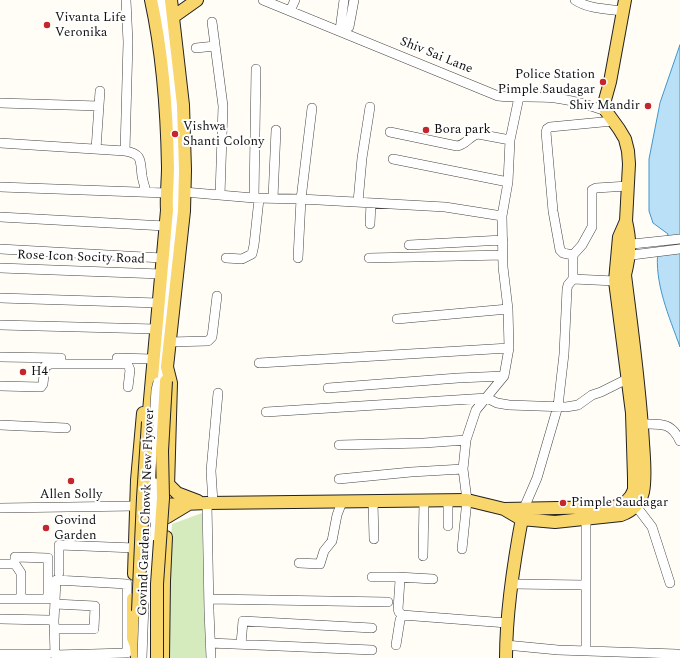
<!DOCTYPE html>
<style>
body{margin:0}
canvas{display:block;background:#fffdf5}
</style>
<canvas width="680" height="658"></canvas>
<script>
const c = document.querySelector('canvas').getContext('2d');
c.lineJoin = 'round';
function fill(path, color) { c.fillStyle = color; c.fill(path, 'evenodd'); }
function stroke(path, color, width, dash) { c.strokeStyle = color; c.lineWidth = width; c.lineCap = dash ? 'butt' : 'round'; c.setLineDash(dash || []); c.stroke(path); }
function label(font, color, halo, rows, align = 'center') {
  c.font = font + ' Spectral,serif'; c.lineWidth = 4; c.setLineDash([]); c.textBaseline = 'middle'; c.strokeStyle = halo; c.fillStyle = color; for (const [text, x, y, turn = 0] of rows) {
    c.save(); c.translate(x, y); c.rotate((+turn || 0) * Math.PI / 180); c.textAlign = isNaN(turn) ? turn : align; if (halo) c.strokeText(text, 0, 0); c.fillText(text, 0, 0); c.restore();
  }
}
const green = new Path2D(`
 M202,513C203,562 204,610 206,658H169V565L172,524Z`);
const water = new Path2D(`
 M680,45V347C669,316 654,283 658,250L664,247L668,234L653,223L649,211V159L660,103Z`);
const minor = new Path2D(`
 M263,0L498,96C517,98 536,96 555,98C573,100 589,105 606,111
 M575,0C588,9 608,9 623,11
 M290,11L295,0
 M212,22L223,106L220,195
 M341,25L349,27L354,0
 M340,30L344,0
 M196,48L215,46
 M0,103L99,106
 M390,132L457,146C466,145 469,136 478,134L510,140
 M0,143L125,151C143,154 140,161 142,176C143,182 145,187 146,192
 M96,149L100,91
 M125,151L128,42L126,0
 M393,159L508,182
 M0,187L166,193
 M184,192L254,198L301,199L445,207L502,216
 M254,198L256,69
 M273,198L276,130
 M358,202L362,158L370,107
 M0,217L165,226
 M370,224L371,203
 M409,245L503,240
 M623,245L680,239
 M0,249L162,258
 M573,255L582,245L592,227V190L596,188L628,186
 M624,256L680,249
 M226,258L242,259L252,254L254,245L259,199
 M298,258L301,199L312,108
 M369,258L503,255
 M0,268L161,274
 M573,279L615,281
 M0,298L158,303
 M397,319L508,309
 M0,325L156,329
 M169,342L208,341L212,337L217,296
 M0,357L61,358
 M117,358L153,359
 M259,363L509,348
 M158,382L175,211L177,170L174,106L170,63L161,0
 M0,386L41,387L43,384L45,366L51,364H125L128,365L130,370L128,387
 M328,388L458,378L504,376
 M266,412L487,398L497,403L509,405L566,407L578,405L592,395L601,392L627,379L633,377
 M642,424C661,424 671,422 680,441
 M0,425L66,428
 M339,445L424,443L466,440
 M339,479L411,472L463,469
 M448,501V526
 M373,502L374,539
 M207,503L209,611L211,658
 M213,503L211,471L218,393
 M636,506L652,527L670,583
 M0,508L136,506
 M524,508L537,478L558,406L564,354L567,289L568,285L573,279V255L563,253L560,250L553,211L546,132L547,129L550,127L613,121
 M586,519V651
 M462,549L467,500L463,469L466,440L476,410L504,376L509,348L508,309L503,267L502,216L508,182L510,140L519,97
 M423,556L424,501
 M299,563L320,564L324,551L332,541L337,515L342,502
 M0,564H15
 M59,573V545L135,548
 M372,577H398L400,580L398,609L399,612L402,615L507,623
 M398,577L433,579
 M56,580L127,584V653L55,655L54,621Z
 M512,584L586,585
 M0,599H48V558L15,557V564L21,573V599
 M209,599L388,602
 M0,619L49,620
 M54,629H94L95,606L55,604
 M210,643L372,650
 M241,644L243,621L372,628
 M396,645L400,620L402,615
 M506,645L558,650L677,654L680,655
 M0,654H48`);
const major = new Path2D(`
 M173,17L197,0
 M148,422L167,210C166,196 168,182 168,167C167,111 163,55 151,0
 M168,484L177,493L198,501
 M168,487L171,383L167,367L184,211L185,170L183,105L171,0
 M136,506L207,503L467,500L504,509L613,507L624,504L631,496L634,490V478L632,413L615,281L619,237L626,221L629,164L628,151L625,139L619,129L606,111L605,100L610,82L625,0
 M504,509L521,519L555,522L621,515C632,511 640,504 643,492C646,478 644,457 643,443C640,387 632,331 625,275C630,254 631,243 626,221
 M167,517L187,505
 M134,574L137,480L143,413
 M133,599V638L136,646L137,658
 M163,658L164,581L166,537
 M506,658C506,609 514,560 523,513`);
const minorBridge = new Path2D(`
 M148,518L156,390L158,382
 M155,536L156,498L155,483
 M142,658L144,602`);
const majorBridge = new Path2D(`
 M138,611L143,498L148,422
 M157,658V584L163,498L162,451L166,381`);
const markers = [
 [47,25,4,"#c4262e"],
 [603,82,4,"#c4262e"],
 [648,106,4,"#c4262e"],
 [426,130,4,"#c4262e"],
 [175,134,4,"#c4262e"],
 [23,372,4,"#c4262e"],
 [71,481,4,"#c4262e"],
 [563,503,4,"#c4262e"],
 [46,528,4,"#c4262e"]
];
const poiNames = [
 ["Vivanta Life",55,18],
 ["Veronika",55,33],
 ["Police Station",595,75,"right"],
 ["Pimple Saudagar",595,90,"right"],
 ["Shiv Mandir",640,106,"right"],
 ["Vishwa",183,127],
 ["Shanti Colony",183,142],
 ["Bora park",434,130],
 ["H4",31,372],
 ["Allen Solly",71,495,"center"],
 ["Pimple Saudagar",571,503],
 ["Govind",54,521],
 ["Garden",54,536]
];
const streetNames = [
 ["Shiv Sai Lane",436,56,22],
 ["Rose Icon Socity Road",81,258,2],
 ["Govind Garden Chowk New Flyover",147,512,-88]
];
fill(green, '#d5ebbd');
fill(water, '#b9e0f7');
stroke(water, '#3f96cf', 1);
stroke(minor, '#444', 10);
stroke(major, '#222', 14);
stroke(minor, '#fff', 9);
stroke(major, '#f9d66b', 12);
stroke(minorBridge, '#444', 10, []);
stroke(majorBridge, '#222', 14, []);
stroke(minorBridge, '#fff', 9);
stroke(majorBridge, '#f9d66b', 12);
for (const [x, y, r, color] of markers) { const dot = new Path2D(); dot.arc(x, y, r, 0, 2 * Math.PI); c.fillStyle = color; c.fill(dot); stroke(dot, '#fff', 1.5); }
label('13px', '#111', '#fff', poiNames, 'left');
label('13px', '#111', '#fff', streetNames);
</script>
